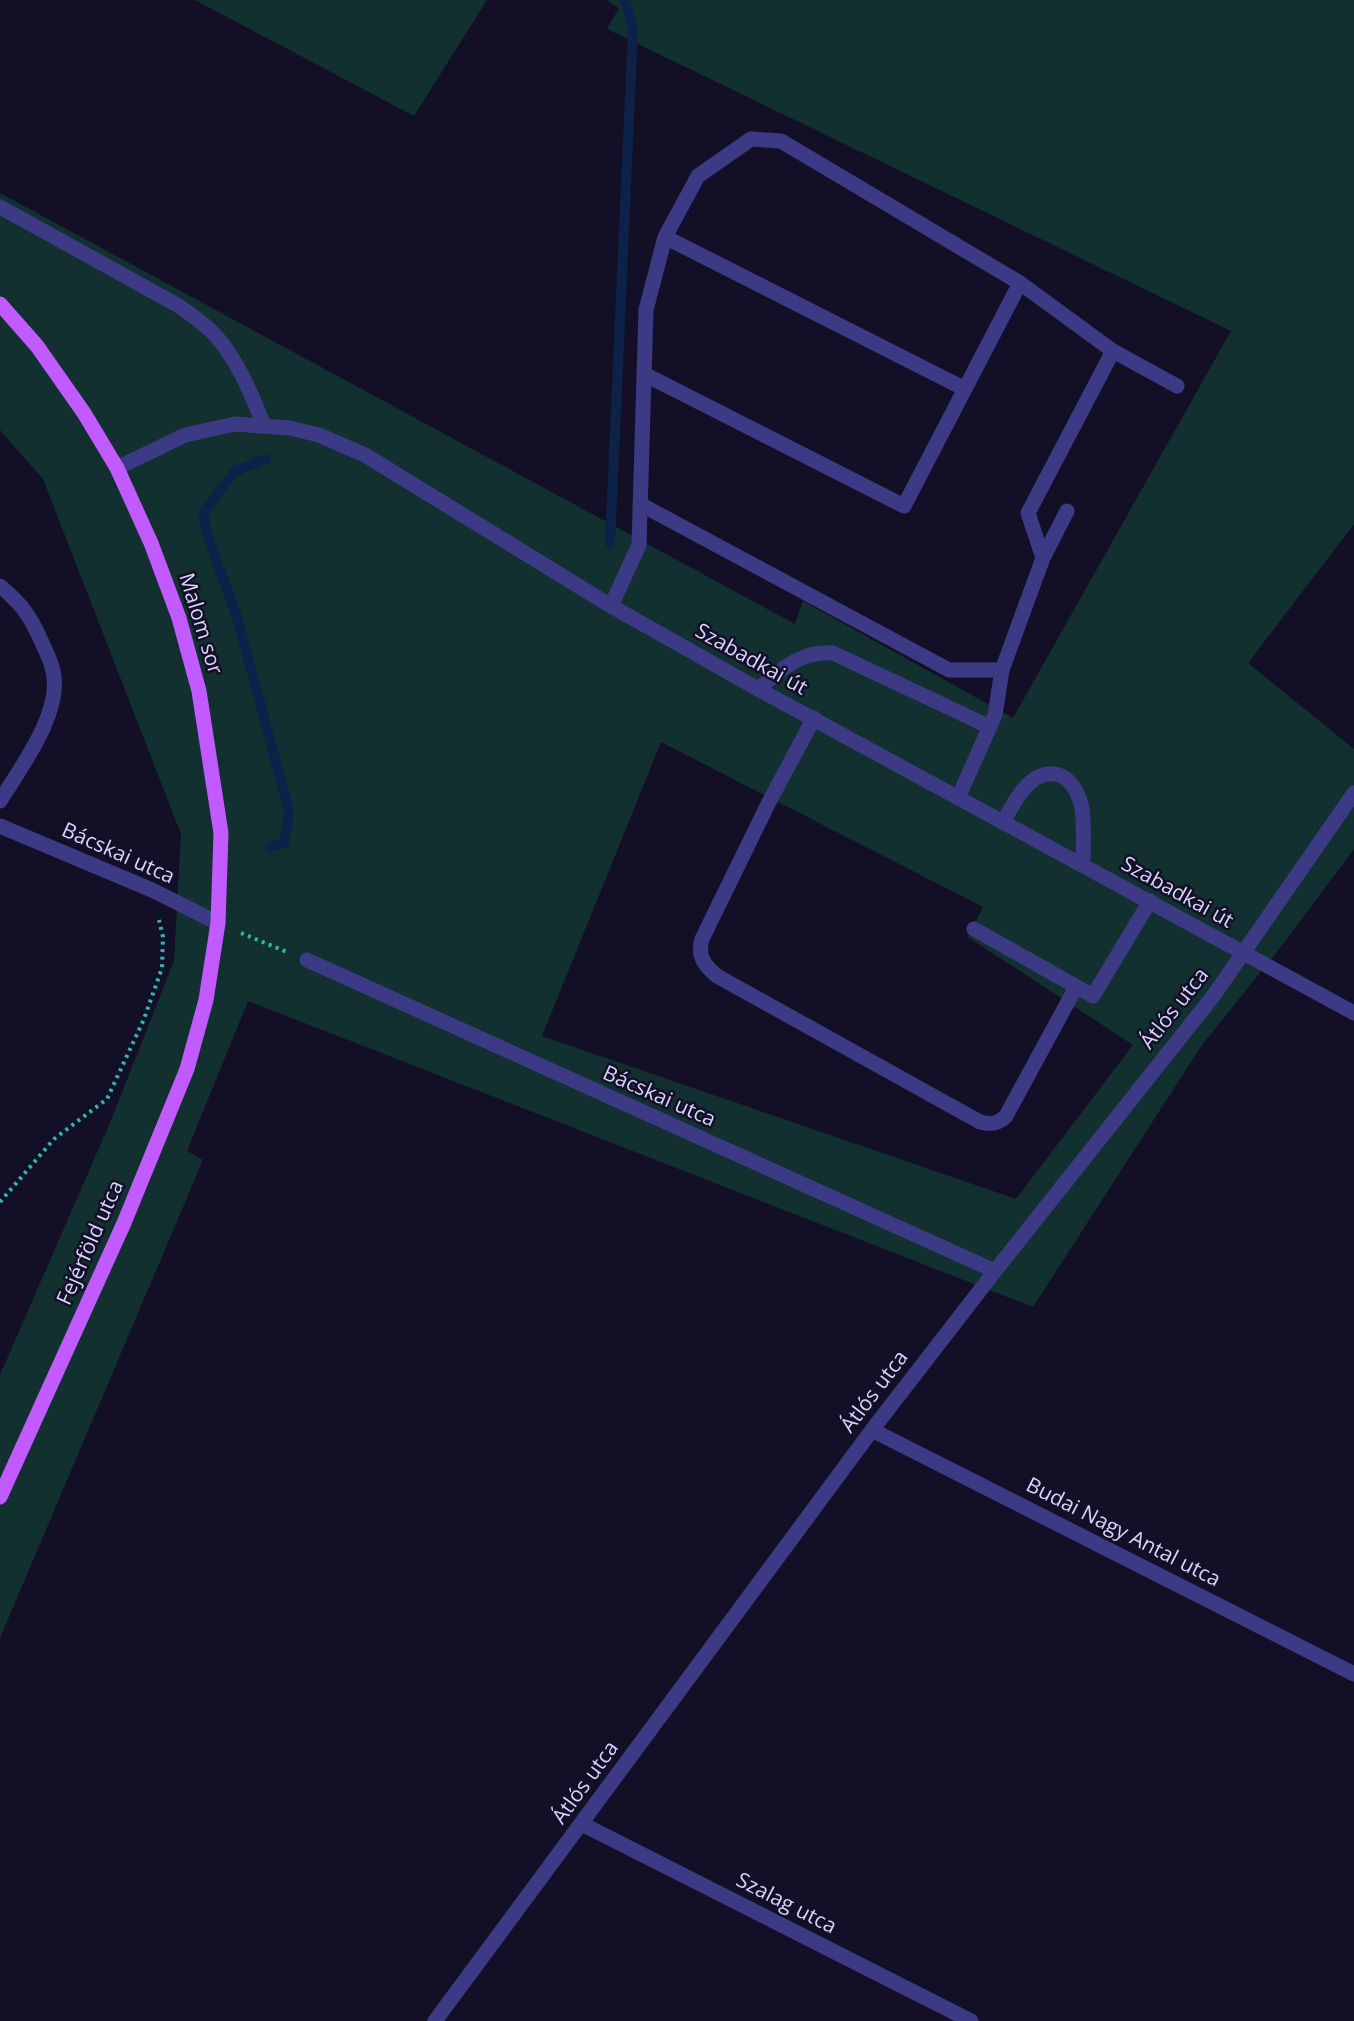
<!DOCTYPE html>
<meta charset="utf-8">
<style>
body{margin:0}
canvas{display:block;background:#130f26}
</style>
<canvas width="1354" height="2021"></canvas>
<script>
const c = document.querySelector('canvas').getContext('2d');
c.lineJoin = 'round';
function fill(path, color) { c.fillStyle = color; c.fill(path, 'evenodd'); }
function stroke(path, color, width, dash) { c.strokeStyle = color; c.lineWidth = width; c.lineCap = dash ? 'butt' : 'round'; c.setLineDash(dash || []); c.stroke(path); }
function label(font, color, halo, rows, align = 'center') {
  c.font = font + ' "Open Sans",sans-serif'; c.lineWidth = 5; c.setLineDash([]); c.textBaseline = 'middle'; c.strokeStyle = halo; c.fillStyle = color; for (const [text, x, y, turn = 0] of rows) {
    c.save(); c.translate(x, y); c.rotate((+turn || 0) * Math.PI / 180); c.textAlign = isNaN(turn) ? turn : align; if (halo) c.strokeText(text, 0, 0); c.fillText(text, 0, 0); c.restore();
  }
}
const green = new Path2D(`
 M195,0H487L414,116Z
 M607,0H1354V524L1248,663L1354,749V849L1283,944L1202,1045L1033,1307L248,1001L187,1151L203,1160L0,1638V1375L109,1125L174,961L181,834L43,479L0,430V193L795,624L803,601L1013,718L1231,331L607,29L619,8ZM661,742L983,907L968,937L1133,1045L1016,1199L542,1036Z`);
const stream = new Path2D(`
 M266,459L235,471L203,513L207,534L237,617L289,811L284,843L270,847
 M610,543L633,29L628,9L624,0`);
const path = new Path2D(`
 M241,933L287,952
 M0,1202L54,1139L107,1099L144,1019L162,968L163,937L159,920`);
const service = new Path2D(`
 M0,207L179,306C191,315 205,324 215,335C238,360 251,394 264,425
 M665,237L965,389
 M1113,351L1177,386
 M644,374L904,506L1020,283
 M640,504L949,670H1002
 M1043,558L1067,511
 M0,586C23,605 31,617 43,645C47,653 51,662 53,671C63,712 21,767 0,801
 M611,606L639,545L646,310L665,237L698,176L751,139L781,141L1020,283L1113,351L1028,513L1043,558L1002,670L995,715L958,798
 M758,689C782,669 800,651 833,653L990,727
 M814,718L769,802L702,939C697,956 704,965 717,976L980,1122C991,1125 999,1124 1006,1116L1076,987
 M1003,822C1009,812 1015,799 1023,790C1045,763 1072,771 1081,804C1085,818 1083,849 1083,865
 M974,929L1093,996L1150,901`);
const minor = new Path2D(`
 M0,826L152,890L218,923
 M307,960L995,1271
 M872,1430L1354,1674
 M582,1824L971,2021`);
const tertiary = new Path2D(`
 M117,468L185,435L235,424L290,428L319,435L365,455L611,606L758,689L1354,1013
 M435,2021L872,1430L995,1271L1214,995L1354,793`);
const primary = new Path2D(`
 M0,304L37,346L84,413L117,468L151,543L179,618L199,691L221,833L218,923L206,1000L187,1069L124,1223L0,1497`);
const streetNames = [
 ["Malom sor",200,624,73],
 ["Szabadkai út",751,660,29],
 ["Bácskai utca",118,854,24],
 ["Szabadkai út",1177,893,29],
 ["Átlós utca",1175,1009,-52],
 ["Bácskai utca",659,1097,24],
 ["Fejérföld utca",91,1243,-66],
 ["Átlós utca",875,1392,-53],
 ["Budai Nagy Antal utca",1123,1533,27],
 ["Átlós utca",586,1783,-54],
 ["Szalag utca",786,1904,27]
];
fill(green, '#12302f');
stroke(stream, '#0c2248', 10);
stroke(path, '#2fb8b0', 4, [3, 4.5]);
stroke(service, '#3d3a85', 15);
stroke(minor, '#3d3a85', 15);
stroke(tertiary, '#3d3a85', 15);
stroke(primary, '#c25bff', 15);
label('21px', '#d9d4ff', '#130f26', streetNames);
</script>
